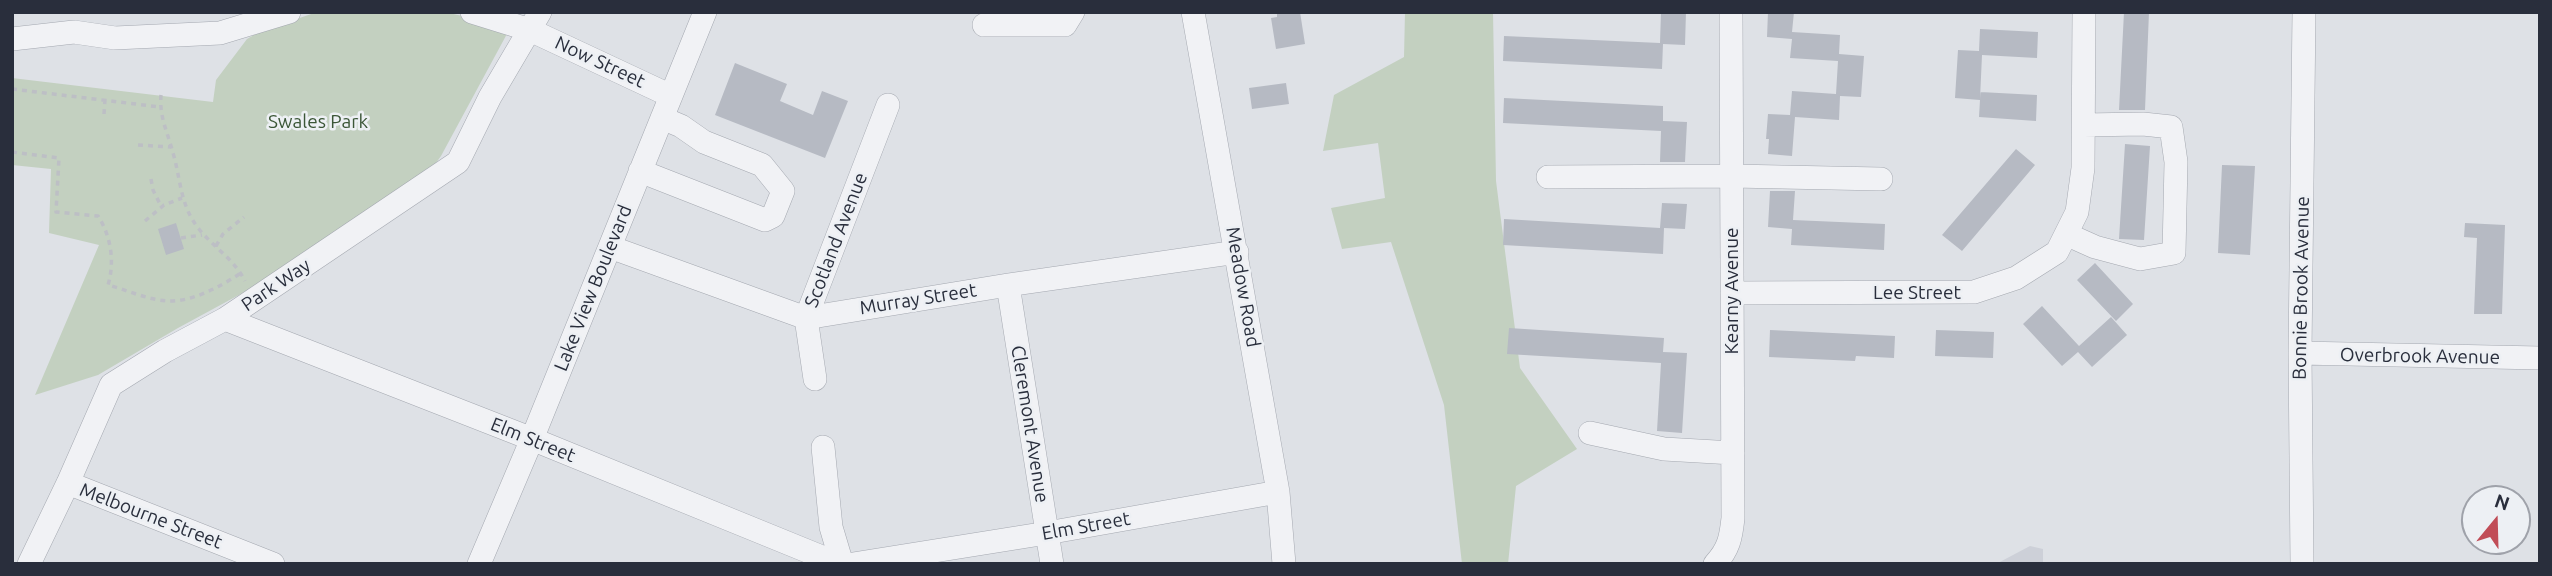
<!DOCTYPE html>
<style>
body{margin:0}
#map{position:relative;width:2552px;height:576px;overflow:hidden;background:#dee1e6;font-family:Ubuntu,sans-serif}
canvas{display:block}
.frame{position:absolute;inset:0;border:14px solid #292e3c;pointer-events:none}
.north{position:absolute;left:2461px;top:485px;width:70px;height:70px;box-sizing:border-box;background:#edf0f4;border:2px solid #9fa2aa;border-radius:50%;rotate:19deg;font-size:19px;font-weight:700;line-height:28px;text-align:center;color:#292e3c}
.north::after{content:'';display:block;margin:auto;width:24px;height:32px;background:#c14d57;clip-path:polygon(50% 0,100% 100%,50% 72%,0 100%)}
</style>
<div id="map">
<canvas width="2552" height="576"></canvas>
<div class="frame"></div>
<div class="north">N</div>
</div>
<script>
const c = document.querySelector('canvas').getContext('2d');
c.lineJoin = 'round';
function fill(path, color) { c.fillStyle = color; c.fill(path, 'evenodd'); }
function stroke(path, color, width, dash) { c.strokeStyle = color; c.lineWidth = width; c.lineCap = dash ? 'butt' : 'round'; c.setLineDash(dash || []); c.stroke(path); }
function label(font, color, halo, rows, align = 'center') {
  c.font = font + ' Ubuntu,sans-serif'; c.lineWidth = 5; c.setLineDash([]); c.textBaseline = 'middle'; c.strokeStyle = halo; c.fillStyle = color; for (const [text, x, y, turn = 0] of rows) {
    c.save(); c.translate(x, y); c.rotate((+turn || 0) * Math.PI / 180); c.textAlign = isNaN(turn) ? turn : align; if (halo) c.strokeText(text, 0, 0); c.fillText(text, 0, 0); c.restore();
  }
}
const built = new Path2D(`
 M2030,546L2043,549V564H1996Z`);
const green = new Path2D(`
 M317,12L449,13L480,20L508,32L441,156L433,167L261,283L178,328L98,375L35,395L99,245L49,233L51,169L12,165V78L213,102L216,80L247,39L259,32Z
 M1405,12H1493L1496,181L1520,368L1577,449L1516,486L1508,564H1462L1444,405L1391,242L1342,249L1331,208L1385,198L1378,143L1323,151L1334,95L1404,57Z`);
const building = new Path2D(`
 M1277,12H1300L1305,44L1276,49L1271,18L1277,17Z
 M1661,12H1686L1685,45L1663,44L1662,69L1503,61L1504,36L1660,43Z
 M1768,12H1794L1792,32L1840,35L1839,54L1864,56L1861,97L1840,96L1839,120L1795,117L1792,156L1768,154L1769,139H1766L1768,114L1790,115L1792,91L1836,94L1838,61L1790,58L1792,39L1767,37Z
 M2124,12H2149L2145,110H2119Z
 M1980,29L2038,32L2037,58L1982,55L1980,99V92L2037,95L2036,121L1979,117L1980,100L1955,98L1958,50L1979,51Z
 M735,63L787,84L780,101L813,115L822,91L848,101L825,158L715,115Z
 M1286,83L1289,104L1252,109L1249,88Z
 M1504,98L1663,106V121L1687,122L1685,162H1660L1661,131L1503,123Z
 M2125,144L2150,146L2144,240L2119,239Z
 M2016,149L2035,165L1962,251L1942,235Z
 M2222,165L2255,166L2250,255L2218,253Z
 M1770,191H1795L1793,220L1885,224L1884,250L1791,245L1792,229L1768,227Z
 M1662,203L1687,204L1685,229L1664,228L1663,254L1503,245L1504,219L1660,228Z
 M176,223L184,249L166,255L158,229Z
 M2465,223L2505,225L2502,314H2474L2477,238L2464,237Z
 M2095,263L2133,304L2116,321L2077,280Z
 M2042,306L2079,346L2111,317L2127,335L2092,367L2078,352L2062,366L2023,324Z
 M1509,328L1664,338L1663,352L1687,353L1682,433L1657,431L1661,363L1507,354Z
 M1770,330L1895,336L1894,358L1856,356L1855,361L1769,357Z
 M1936,330L1994,332L1993,358L1935,356Z`);
const path = new Path2D(`
 M12,89L160,107
 M161,95C159,117 168,133 173,153C181,180 180,206 199,229C214,248 234,259 245,281
 M104,114L105,99
 M138,145L171,147
 M12,152L59,158L56,212L98,216C111,236 115,262 108,285C127,290 148,300 168,301C193,302 221,286 241,273
 M151,179L153,190L161,206
 M145,221L164,205L182,198
 M181,238L202,235
 M216,246L223,234L244,217`);
const minor = new Path2D(`
 M472,12L530,30L671,96
 M1193,12L1278,492L1284,564
 M984,25H1065L1073,12
 M12,39L74,32L115,38L220,33L289,12
 M640,171L765,220L773,216L783,191L762,165L704,142L681,126L662,118
 M1548,177L1732,176L1881,179
 M2066,234L2095,247L2140,259L2174,253L2176,162L2171,127L2143,124L2084,125
 M610,247L806,318L1008,285L1237,252
 M1008,285L1052,564
 M1732,293L1974,292L2016,278L2057,252L2077,212L2083,168L2084,12
 M225,319L532,439L839,564
 M2300,353L2540,358
 M815,379L806,318L888,105
 M1590,433L1664,449L1733,453
 M823,447L831,527L842,564
 M68,483L273,564
 M29,564L68,483L111,385L165,351L225,319L458,162L490,97L540,12
 M479,564L532,439L705,12
 M853,564L1047,533L1278,492
 M1715,564C1729,549 1731,537 1733,518L1731,12
 M2302,564L2300,353L2304,12`);
const streetNames = [
 ["Now Street",600,62,25],
 ["Scotland Avenue",836,240,-69],
 ["Park Way",276,285,-34],
 ["Meadow Road",1243,287,80],
 ["Lake View Boulevard",593,288,-68],
 ["Bonnie Brook Avenue",2301,288,-89],
 ["Kearny Avenue",1732,291,-90],
 ["Lee Street",1917,293],
 ["Murray Street",918,299,-9],
 ["Overbrook Avenue",2420,356,1],
 ["Cleremont Avenue",1030,424,81],
 ["Elm Street",533,440,22],
 ["Melbourne Street",151,516,21],
 ["Elm Street",1086,526,-10]
];
const parkNames = [
 ["Swales Park",318,122]
];
fill(built, '#cdd0d8');
fill(green, '#c3d0c0');
fill(building, '#b6bac3');
stroke(minor, '#a4a8b0', 24);
stroke(path, '#bdbfc5', 3.5, [5, 5]);
stroke(minor, '#f1f2f5', 23);
label('19px', '#292e3c', '#edf0f4', streetNames);
label('19px', '#3b5637', '#edf0f4', parkNames);
</script>
